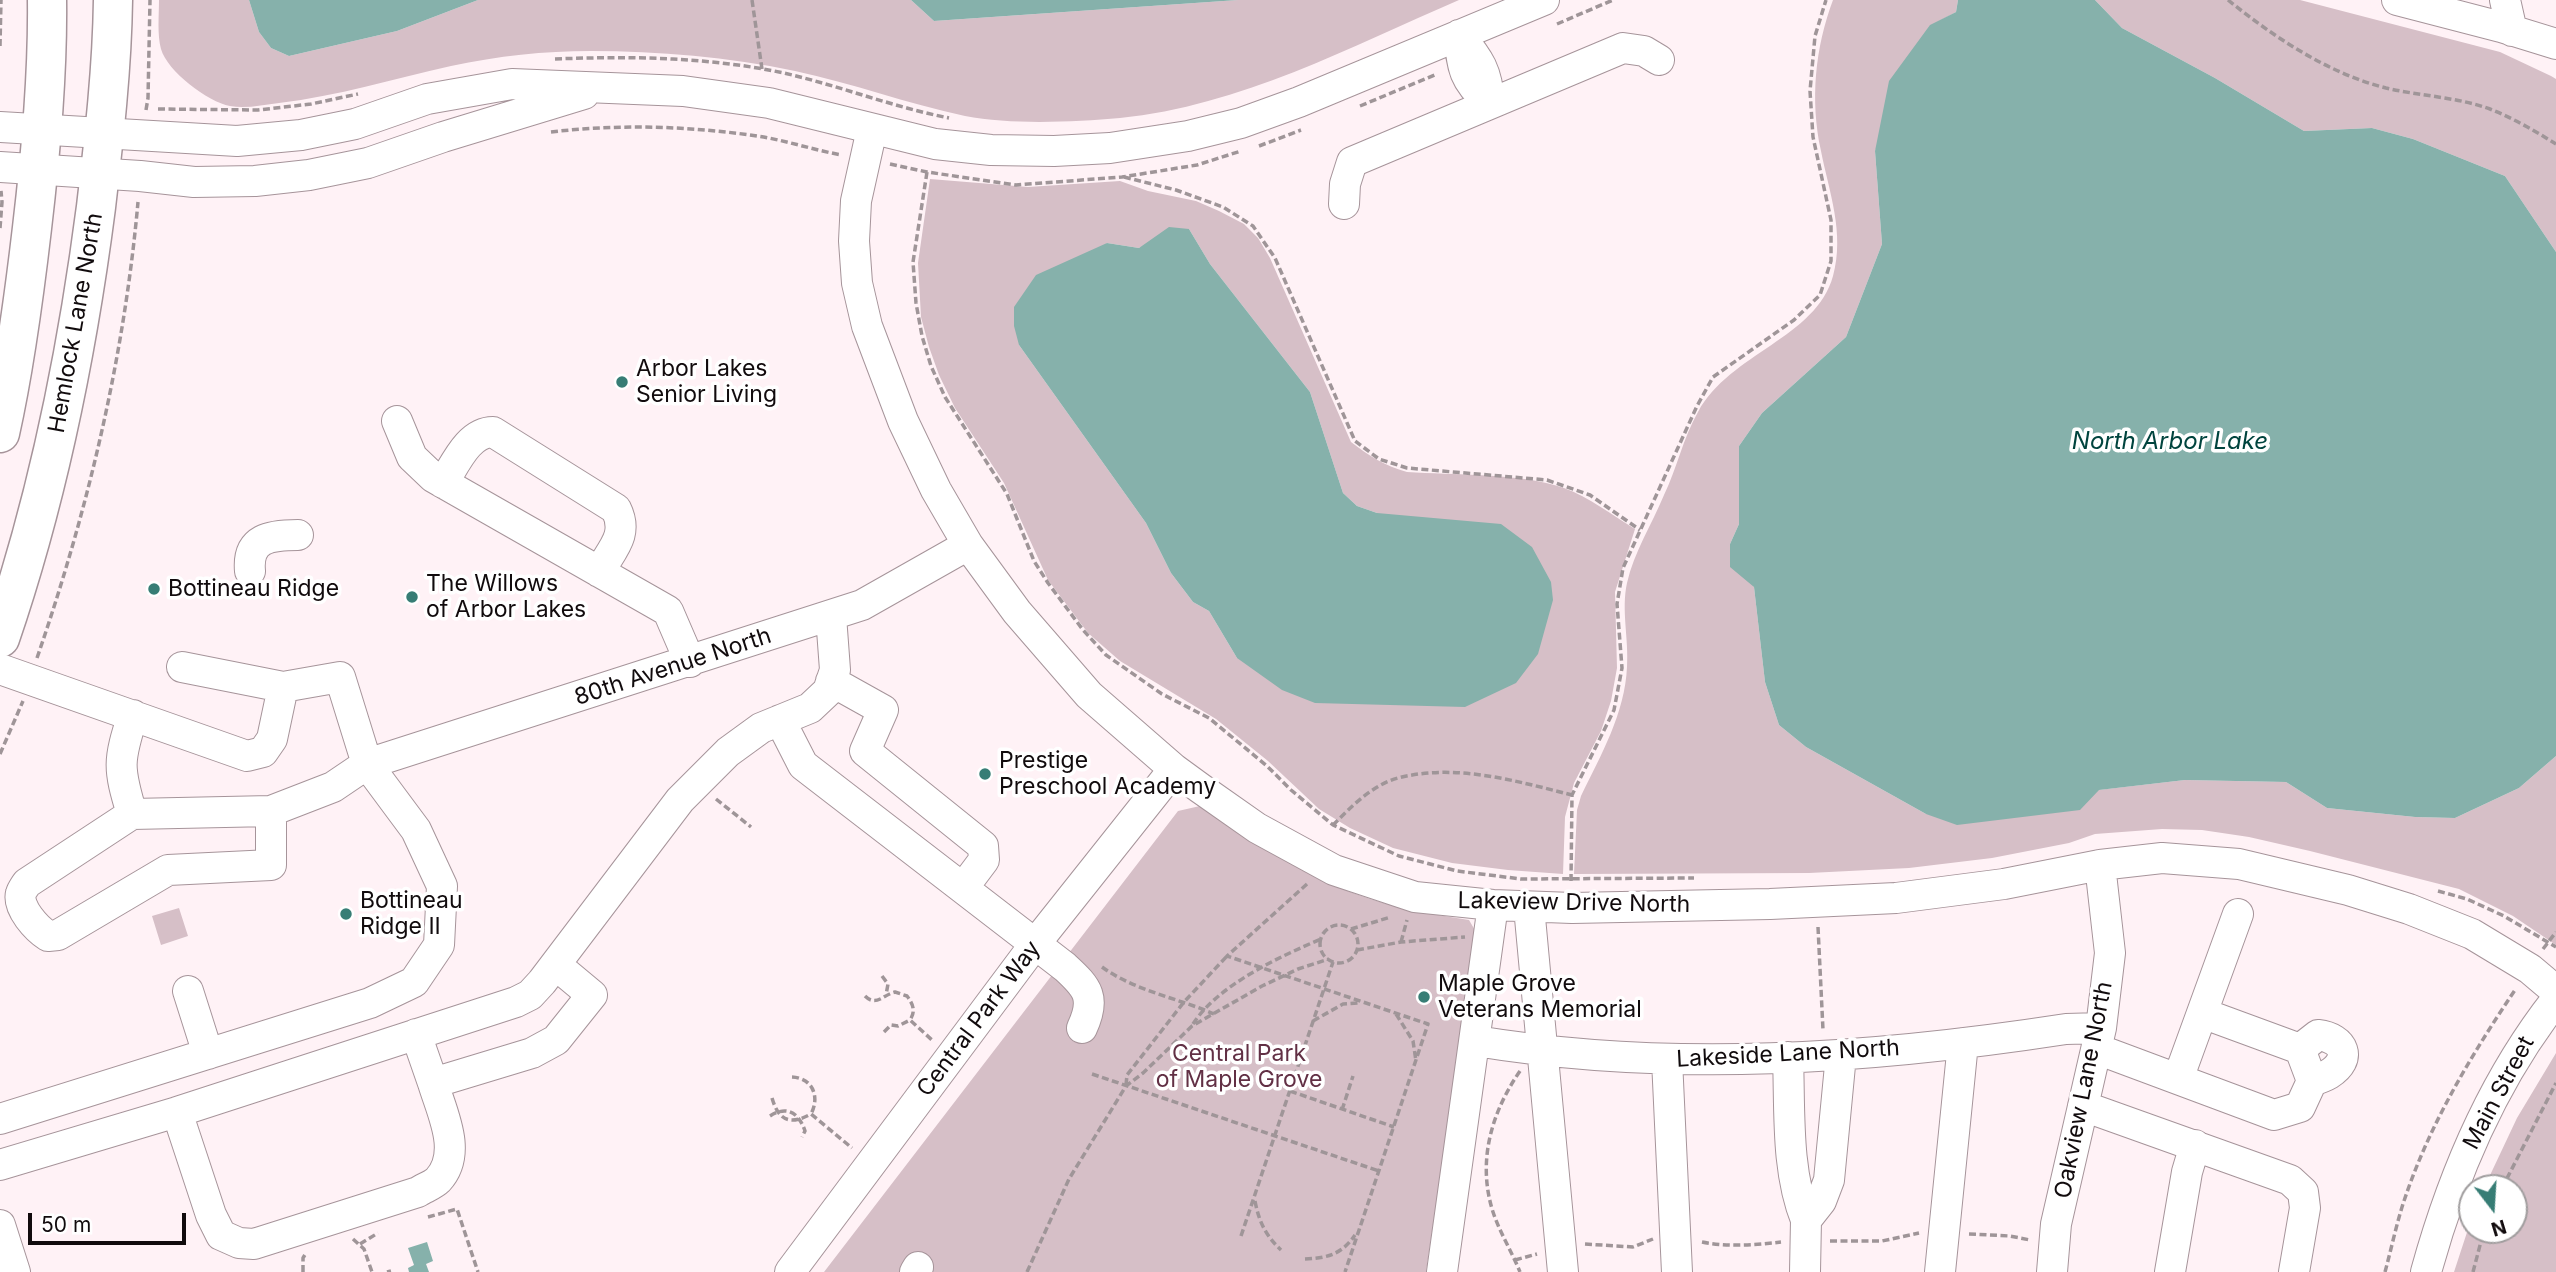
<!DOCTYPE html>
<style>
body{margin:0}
#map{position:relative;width:2556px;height:1272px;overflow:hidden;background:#fff2f6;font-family:Inter,sans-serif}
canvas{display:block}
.north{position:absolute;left:2458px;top:1174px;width:70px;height:70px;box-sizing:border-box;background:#fff;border:2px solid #a09d9e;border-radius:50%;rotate:163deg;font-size:19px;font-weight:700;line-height:28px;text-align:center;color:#110b0d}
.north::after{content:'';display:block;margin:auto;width:24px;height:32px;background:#377d75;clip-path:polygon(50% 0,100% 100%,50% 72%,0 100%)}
.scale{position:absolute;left:28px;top:1213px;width:158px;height:32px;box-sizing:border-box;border:4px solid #110b0d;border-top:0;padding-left:9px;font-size:21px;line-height:24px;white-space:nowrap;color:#110b0d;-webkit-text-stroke:5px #fff;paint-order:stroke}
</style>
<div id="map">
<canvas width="2556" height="1272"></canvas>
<div class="north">N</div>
<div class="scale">50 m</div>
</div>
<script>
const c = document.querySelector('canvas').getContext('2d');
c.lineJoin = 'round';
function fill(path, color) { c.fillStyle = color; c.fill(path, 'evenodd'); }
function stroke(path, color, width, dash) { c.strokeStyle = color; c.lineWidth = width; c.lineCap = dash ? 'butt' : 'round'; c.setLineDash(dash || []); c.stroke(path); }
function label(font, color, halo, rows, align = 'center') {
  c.font = font + ' Inter,sans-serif'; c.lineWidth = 7; c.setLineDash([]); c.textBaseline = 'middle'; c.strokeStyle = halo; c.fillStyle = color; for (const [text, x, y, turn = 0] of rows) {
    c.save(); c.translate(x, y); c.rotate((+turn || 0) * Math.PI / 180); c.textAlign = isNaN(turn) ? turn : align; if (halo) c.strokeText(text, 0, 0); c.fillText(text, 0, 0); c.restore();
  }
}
const green = new Path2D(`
 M159,0H249L259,32L271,48L289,56L397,31L478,0H911L934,21L1238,0H1459C1350,47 1240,106 1120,118C1073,122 1012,125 965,116C908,104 852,83 795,71C728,57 659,51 591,51C544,51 498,56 451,66C393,79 338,96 279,103C263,105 245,109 230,106C208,102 167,71 161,49C157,35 159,15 159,0Z
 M1833,0H1958L1956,12L1930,26L1875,151L1882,244L1846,337L1762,413L1739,446V524L1730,544L1754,587L1765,682L1779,725L1806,747L1926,814L2098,790L2185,780L2286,782L2327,808L2415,817L2455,818L2519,788L2556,756V945L2513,916L2459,889L2310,851L2249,837L2202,830L2162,829L2095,834L2069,843L1992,858L1909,868L1809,873L1574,874L1577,810L1581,796C1601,755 1625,713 1627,667C1629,639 1621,610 1627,583C1634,552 1652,524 1664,495C1677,468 1683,438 1698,412C1730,353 1816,338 1833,276C1845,233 1829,192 1821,151C1810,100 1815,48 1833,0Z
 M2095,0H2300L2500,52L2551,76L2556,79V252L2505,176L2413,139L2372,128L2304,131L2215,78L2122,28Z
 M930,179L1028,187L1120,181L1148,191L1196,201L1219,211L1244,224L1258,238L1270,258L1351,442C1369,456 1385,466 1407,472C1452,475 1523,473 1564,488C1589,497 1612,515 1635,529L1615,592L1617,668L1611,701L1601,731L1574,783L1565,817L1563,874L1508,870L1452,863L1393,848L1350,828L1319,809L1268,761L1216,719L1120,661L1088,633L1048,580L1004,483L955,408L939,375L929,347L921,317L918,263ZM1189,229L1210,264L1310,392L1343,493L1357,506L1377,513L1237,658L1209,611L1193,602L1171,573L1146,523L1019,345L1107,243L1139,248Z
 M1200,806C1258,847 1325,889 1395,906C1419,912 1444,916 1469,920L1476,932L1426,1272H824L1178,811Z
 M179,908L188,936L161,945L152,916Z
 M2556,1053V1272H2454L2472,1217V1230H2514V1188H2484L2517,1118Z`);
const water = new Path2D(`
 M249,0H478L397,31L289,56L271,48L259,32Z
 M911,0H1238L934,21Z
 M1958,0H2095L2122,28L2215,78L2304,131L2372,128L2413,139L2505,176L2556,252V756L2519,788L2455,818L2415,817L2327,808L2286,782L2185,780L2099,790L2080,810L1957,825L1926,814L1806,747L1779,725L1765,682L1754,587L1730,567V544L1739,524V446L1762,413L1846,337L1882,244L1875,151L1889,81L1930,25L1956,12Z
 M1169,227L1189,229L1210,264L1310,392L1343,493L1357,506L1377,513L1501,524L1532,547L1551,582L1553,600L1538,654L1516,683L1465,707L1315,703L1282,690L1237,658L1209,611L1193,602L1171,573L1146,523L1019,345L1014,326V307L1036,275L1107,243L1139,248Z
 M427,1242L433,1261L426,1264L429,1272H409L408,1268L414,1265L408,1248Z`);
const path = new Path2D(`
 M752,0L762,69
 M2228,0C2274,37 2327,73 2386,88C2420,96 2457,97 2490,109C2513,118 2535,131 2556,144
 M1557,24L1613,0
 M0,46L1,0
 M555,59C632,56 708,57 784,73C840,86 893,107 949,118
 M1360,106L1437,74
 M158,109L258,110L311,104L358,94
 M146,110L148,98L150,0
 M551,132C619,124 689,126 757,136C785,140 813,150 842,155
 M1259,146L1301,130
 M890,164L927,172L1016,185L1122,177L1197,165L1241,151
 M927,172L913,262L916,303L922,336L931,366L945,397L1007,494L1034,561L1048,583L1083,630L1106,655L1162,694L1209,718L1267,766L1291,790L1333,825L1399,856L1457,871L1521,879L1694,878
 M1124,177L1176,190L1223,207L1253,226L1275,258L1355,441L1379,459L1407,468L1547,480L1590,495L1640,530
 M0,228L2,202L1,191
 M37,658C88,510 124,358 138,202
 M0,754L23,701
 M716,799L751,827
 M1333,825C1351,807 1372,785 1398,778C1456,763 1516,781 1572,795
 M1571,881L1572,795L1614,710L1622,668L1617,604L1623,568L1697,406L1713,377L1794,320L1820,295L1831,261V220L1813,137L1810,91L1815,36L1826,0
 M1307,884L1227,956L1428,1024L1345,1272
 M2438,891L2467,899L2504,916L2556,947
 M1320 944a19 19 0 1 1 38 0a19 19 0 1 1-38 0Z
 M1818,927L1823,1030
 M1351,929L1391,917
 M1401,942L1407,920
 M2543,949L2556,932
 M1357,950L1401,942L1465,937
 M1102,967C1135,991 1178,998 1214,1014
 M882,976L888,984L886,995
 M865,996C876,1007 883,995 895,992L907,996C913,1004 916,1011 910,1020
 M1396,1014L1413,1041L1416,1061
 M1313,1021L1343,1004L1359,1003
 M1193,1024C1218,985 1279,957 1321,939
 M884,1032L891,1025L898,1026L910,1020L932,1040
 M1520,1071C1491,1113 1477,1162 1493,1212C1500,1233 1512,1252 1520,1272
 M1092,1074L1379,1171
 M792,1077C813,1078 820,1097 811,1114
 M1126,1085L1127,1075L1184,1002L1227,956
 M1290,1091L1394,1127
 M772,1098C779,1122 791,1125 811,1114L852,1148
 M1342,1110L1353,1076
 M770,1116C787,1105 799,1113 805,1131L802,1137
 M2502,1188L2556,1083
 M1255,1201C1259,1222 1266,1236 1281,1250
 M428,1217L457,1209L478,1272
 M1969,1234L2010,1236L2030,1240
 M1241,1236L1333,962
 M353,1239L364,1249L372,1272
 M1830,1241H1882L1919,1233
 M1702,1242C1727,1247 1755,1245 1781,1242
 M360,1244L378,1233
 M1585,1244L1633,1247L1653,1239
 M1305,1259C1328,1258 1342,1254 1355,1235
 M1515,1260L1537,1254
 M303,1272V1258L306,1253
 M387,1272L391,1271
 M1027,1272L1069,1179L1126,1086L1143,1073L1192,1026L1262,986L1298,969L1329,959
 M2385,1272C2391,1250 2396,1226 2403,1204C2428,1127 2470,1057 2515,990
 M2473,1272L2484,1230`);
const minor = new Path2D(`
 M2397,0L2501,27L2556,44
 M2505,0L2512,31
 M1459,35C1479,59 1488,72 1489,103C1464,80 1462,69 1459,35Z
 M0,127L237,141L301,135L355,124L427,99L512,84L683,91L769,103L935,144L991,150L1054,151L1110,148L1188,136L1241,123L1299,102L1544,0
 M872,129L856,201L854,241L857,283L867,326L903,421L936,490L968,545L1017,612L1089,695L1174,769L1200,788L1257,828L1334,870L1415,897L1493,905L1572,908L1770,904L1896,898L2004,884L2100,865L2162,858L2239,864L2348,890L2409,909L2472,934L2530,969L2556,991
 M0,167L140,176L194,182L255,181L309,175L368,163L443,137L584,94
 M1344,204L1345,184L1352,162L1623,48L1644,51L1659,60
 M397,421L412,457L433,477L668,611L690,662
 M443,483C455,465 468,432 493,432L616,509C629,535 612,549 599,572
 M250,571C247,538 270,535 298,535
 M0,669L247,756L263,752L272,739L283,687
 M831,681L883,710L865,751L983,846L984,860L963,888
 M780,720L803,765L1065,967C1088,988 1096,998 1082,1028
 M271,811V865L168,870L58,935L48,936C37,929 17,908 21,893C21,892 26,884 27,883L132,814L271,811L333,787L367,764L862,605L968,545
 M132,814C118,768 118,761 133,715
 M1529,907L1563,1272
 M188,991L208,1054
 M416,1034L433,1083L532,1053L556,1040L592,995L556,965
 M1476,1041C1671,1073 1871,1059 2066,1029L2101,1028
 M2097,1049L2274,1115L2300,1107L2312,1081L2300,1049L2202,1013
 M2300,1049L2318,1035C2344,1038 2353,1059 2329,1074C2324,1077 2318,1079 2312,1081
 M1788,1057C1790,1111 1786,1170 1806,1220L1821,1201L1829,1180L1841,1055
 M1667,1060L1677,1272
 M2178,1079L2238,914
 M2083,1106L2290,1180L2303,1192L2305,1208L2294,1272
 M177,1112L211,1215L221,1235L239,1243L254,1244L418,1192C424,1188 433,1185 438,1180C463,1153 442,1113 433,1083
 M0,1119L370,1003L414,982L439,945L442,886L416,830L367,764L340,677L283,687L182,667
 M0,1165L177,1112L516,1002L530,995L542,982L680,800L728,752L761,728L810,708L828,691L835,670L831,616
 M0,1225L15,1272
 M790,1272L1035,944L1174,769
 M915,1272L918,1267
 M1442,1272L1493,905
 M1805,1272L1806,1220
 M1940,1272L1963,1043
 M2052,1272L2056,1224L2101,1028L2110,953L2100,865
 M2170,1272L2187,1172L2195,1145
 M2426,1272C2453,1174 2493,1080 2556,1000`);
const major = new Path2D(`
 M0,433C15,366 24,297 32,228C41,152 48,77 47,0
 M0,638C48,498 77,354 96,207C104,138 112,70 113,0`);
const markers = [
 [622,382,7,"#377d75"],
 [154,589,7,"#377d75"],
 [412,597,7,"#377d75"],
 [985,774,7,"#377d75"],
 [346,914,7,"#377d75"],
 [1424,997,7,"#377d75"]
];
const streetNames = [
 ["Hemlock Lane North",76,323,-80],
 ["80th Avenue North",673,667,-18],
 ["Lakeview Drive North",1574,903,1],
 ["Central Park Way",979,1019,-53],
 ["Lakeside Lane North",1788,1054,-3],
 ["Oakview Lane North",2084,1090,-79],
 ["Main Street",2499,1093,-62]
];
const poiNames = [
 ["Arbor Lakes",636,369],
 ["Senior Living",636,395],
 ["The Willows",426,584],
 ["of Arbor Lakes",426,610],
 ["Bottineau Ridge",168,589],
 ["Prestige",999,761],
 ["Preschool Academy",999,787],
 ["Bottineau",360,901],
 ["Ridge II",360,927],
 ["Maple Grove",1438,984],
 ["Veterans Memorial",1438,1010]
];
const parkNames = [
 ["Central Park",1239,1054],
 ["of Maple Grove",1239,1080]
];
const waterNames = [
 ["North Arbor Lake",2170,442]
];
fill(green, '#d6bfc7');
fill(water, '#86b1ab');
stroke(minor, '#a6949a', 32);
stroke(major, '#a6949a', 41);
stroke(path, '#9f9598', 3.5, [7, 3.5]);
stroke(minor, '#fff', 30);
stroke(major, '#fff', 38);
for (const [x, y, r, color] of markers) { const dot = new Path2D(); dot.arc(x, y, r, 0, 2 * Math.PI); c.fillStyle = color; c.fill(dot); stroke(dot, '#fff', 2.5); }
label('23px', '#110b0d', '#fff', streetNames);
label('23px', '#110b0d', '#fff', poiNames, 'left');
label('23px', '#623045', '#fff', parkNames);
label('italic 24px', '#00443e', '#fff', waterNames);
</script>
